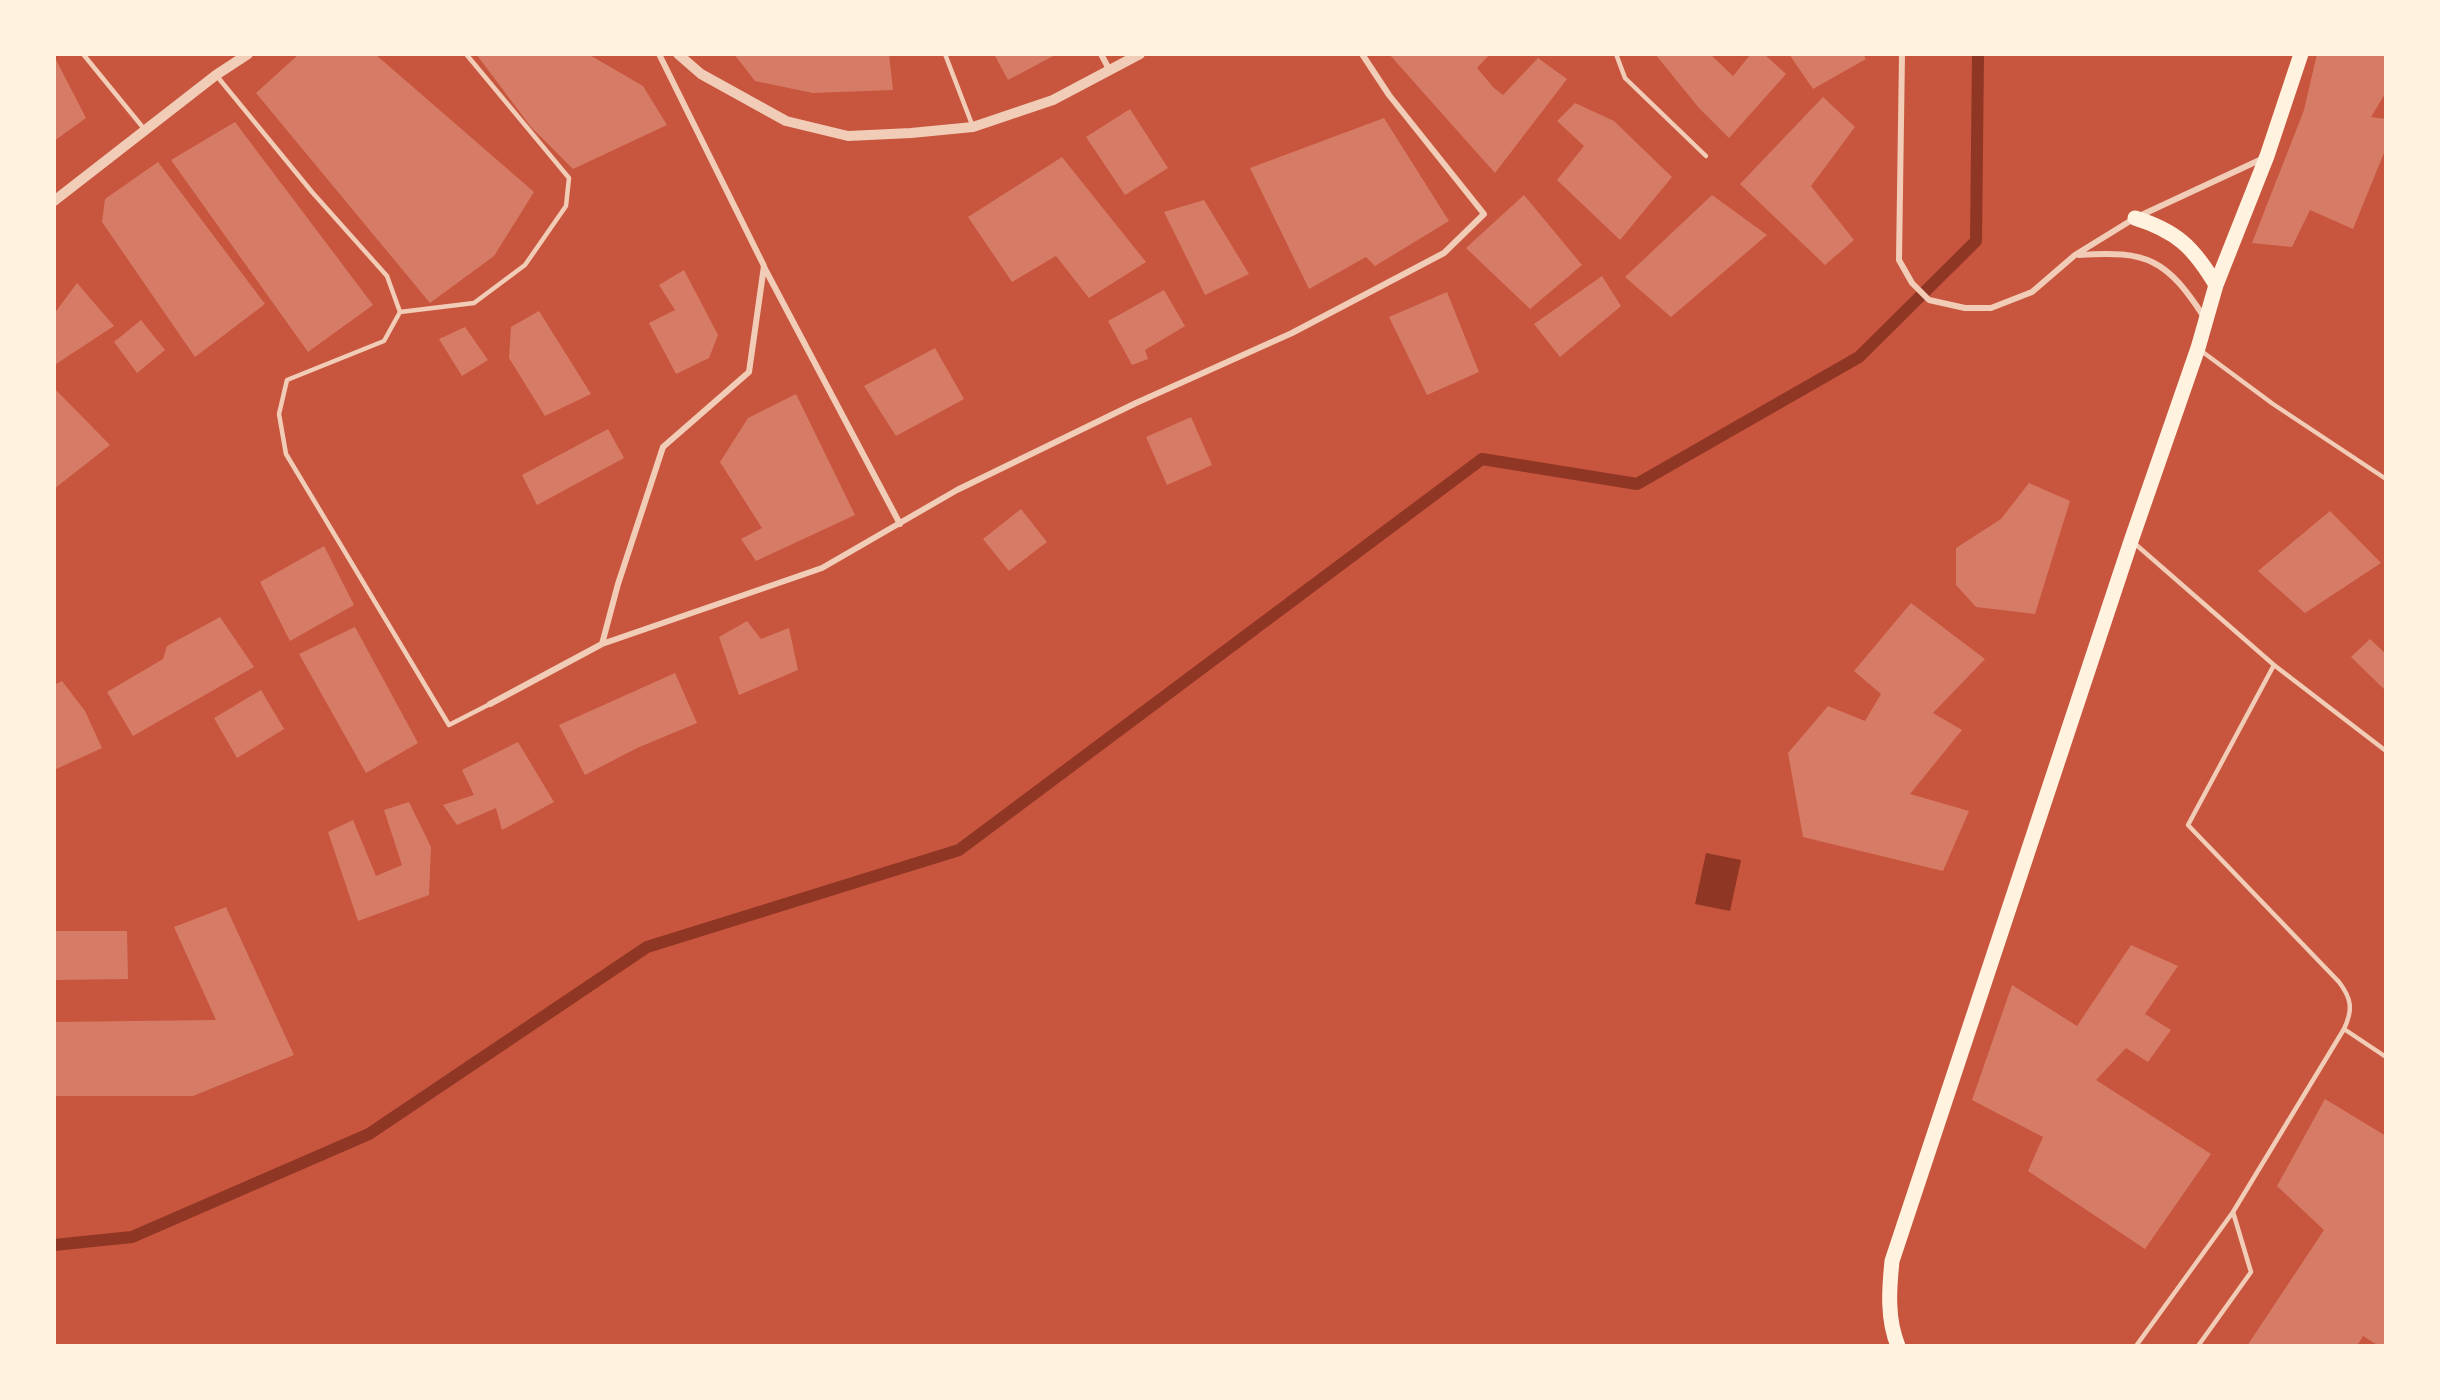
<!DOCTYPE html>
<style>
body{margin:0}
#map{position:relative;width:2440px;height:1400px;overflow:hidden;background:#c8553d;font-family:Inter,sans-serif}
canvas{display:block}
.frame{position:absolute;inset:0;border:56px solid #fff3e0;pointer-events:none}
</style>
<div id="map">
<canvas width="2440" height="1400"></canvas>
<div class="frame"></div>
</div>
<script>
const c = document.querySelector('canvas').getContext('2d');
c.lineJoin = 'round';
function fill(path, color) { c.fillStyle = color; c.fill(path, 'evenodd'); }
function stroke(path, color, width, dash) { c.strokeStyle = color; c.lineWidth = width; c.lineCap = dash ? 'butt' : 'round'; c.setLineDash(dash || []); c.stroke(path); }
const water = new Path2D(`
 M1706,853L1741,860L1730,911L1695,904Z`);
const stream = new Path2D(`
 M54,1245L132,1237L369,1134L647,947L959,850L1482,459L1637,484L1859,357L1976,241L1978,54`);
const building = new Path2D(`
 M299,54H375L534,192L494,256L430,303L256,93Z
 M476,54H588L643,86L667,125L573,169L531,127Z
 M734,54H889L893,90L813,93L755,81Z
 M994,54H1057L1008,80Z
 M1389,54H1490L1477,68L1494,88L1503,95L1538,58L1567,79L1495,173Z
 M1655,54H1710L1733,76L1751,54H1764L1786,74L1729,138L1699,108Z
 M1789,54H1863L1866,59L1813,89Z
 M2317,54H2386V92L2371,117L2386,119V148L2353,229L2310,210L2292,247L2252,243L2304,110Z
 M54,56L86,118L54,141Z
 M1823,97L1855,127L1811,186L1854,240L1825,265L1740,184Z
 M1575,103L1614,121L1672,177L1620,240L1557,180L1584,146L1557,121Z
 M1130,109L1168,168L1125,195L1086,137Z
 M1384,118L1449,221L1375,266L1366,257L1309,289L1250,168Z
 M235,122L373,305L308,352L171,160Z
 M1062,157L1146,262L1089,298L1056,256L1012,282L968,217Z
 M158,162L265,304L195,357L102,222L105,199Z
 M1524,195L1582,265L1530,309L1466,248Z
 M1712,195L1767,235L1671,317L1625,277Z
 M1204,200L1249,274L1205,295L1164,212Z
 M684,270L718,335L709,358L676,374L649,323L675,310L659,285Z
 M1602,276L1621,306L1560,357L1534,324Z
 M77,283L114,326L56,364L54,362V314Z
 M1164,290L1185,326L1145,350L1148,359L1132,365L1108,321Z
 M1447,292L1479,372L1427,395L1389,317Z
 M539,311L591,394L545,416L509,358L511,327Z
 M141,320L165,350L137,373L114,342Z
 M465,327L488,360L462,376L439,339Z
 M935,348L964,399L896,436L864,386Z
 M54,388L110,445L54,489Z
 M796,394L855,515L756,561L741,539L762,528L720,462L748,418Z
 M1191,417L1212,465L1167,485L1146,437Z
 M608,429L624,458L537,505L522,475Z
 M2029,483L2070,501L2035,614L1976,607L1956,585V548L2001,519Z
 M1021,509L1047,542L1009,571L983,539Z
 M2330,511L2381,563L2305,613L2258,571Z
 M324,546L354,605L290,641L260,582Z
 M1911,603L1985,659L1933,713L1962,730L1910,794L1969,811L1943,871L1803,837L1788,753L1828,706L1865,721L1881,694L1854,671Z
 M220,617L254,667L133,736L107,692L163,659L167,646Z
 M747,621L761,639L789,628L798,670L739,695L719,637Z
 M355,627L418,743L366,773L299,654Z
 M2370,639L2386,654V691L2351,657Z
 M675,673L697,723L637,748L585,775L559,725Z
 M62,681L85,711L102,748L54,770V685Z
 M261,690L284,729L237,758L214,718Z
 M518,742L554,802L502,830L496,808L457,825L443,805L474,795L462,770Z
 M409,802L431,847L429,895L358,921L328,832L353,820L376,876L402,865L384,810Z
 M226,907L294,1055L193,1096H54V1022L216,1020L174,927Z
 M54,931H127L128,979L54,980Z
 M2131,945L2178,966L2145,1014L2171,1030L2148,1062L2126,1048L2096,1080L2211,1154L2145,1249L2028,1171L2043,1137L1972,1100L2012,985L2077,1026Z
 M2325,1099L2386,1136V1298L2382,1305L2386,1299V1346H2379L2363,1336L2357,1346H2247L2324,1230L2277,1186Z`);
const service = new Path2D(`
 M83,54L145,130
 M945,54L973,127
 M1616,54L1625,78L1706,156
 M216,75L312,192L387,276L400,312L384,341L287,380L279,414L286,454L449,725L490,704
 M400,312L474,303L525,265L566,206L569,178L466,54
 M2200,350L2273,404L2386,479
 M2133,542L2274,665L2188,825L2339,982C2352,999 2353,1010 2344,1029L2233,1212L2136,1346
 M2274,665L2386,751
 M2344,1029L2386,1057
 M2198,1346L2251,1272L2233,1212`);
const minor = new Path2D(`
 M1101,54L1110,71
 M1902,54L1899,260L1912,283L1929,300L1965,308H1991L2032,292L2075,255L2135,218L2264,158
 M2079,255C2148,250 2167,260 2204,317
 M764,267L900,524
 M602,644L822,568L957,490L1136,403L1292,333L1444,253L1484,214L1389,95L1362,54
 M490,704L602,644L618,584L663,447L749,372L764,266L659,54`);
const tertiary = new Path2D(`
 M678,54L701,74L786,121L848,136L911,133L973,127L1053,100L1140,54
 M54,201L216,75L248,54`);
const primary = new Path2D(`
 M2135,218C2177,231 2194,248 2216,285
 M1898,1346C1887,1319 1889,1290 1892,1261L2131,541L2198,348L2216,285L2267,156L2301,54`);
fill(water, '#8f3625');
stroke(stream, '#8f3625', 12);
fill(building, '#d67c66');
stroke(service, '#f1ccb7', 4.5);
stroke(minor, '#f1ccb7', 6);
stroke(tertiary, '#f1ccb7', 10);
stroke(primary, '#fff3e0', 15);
</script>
